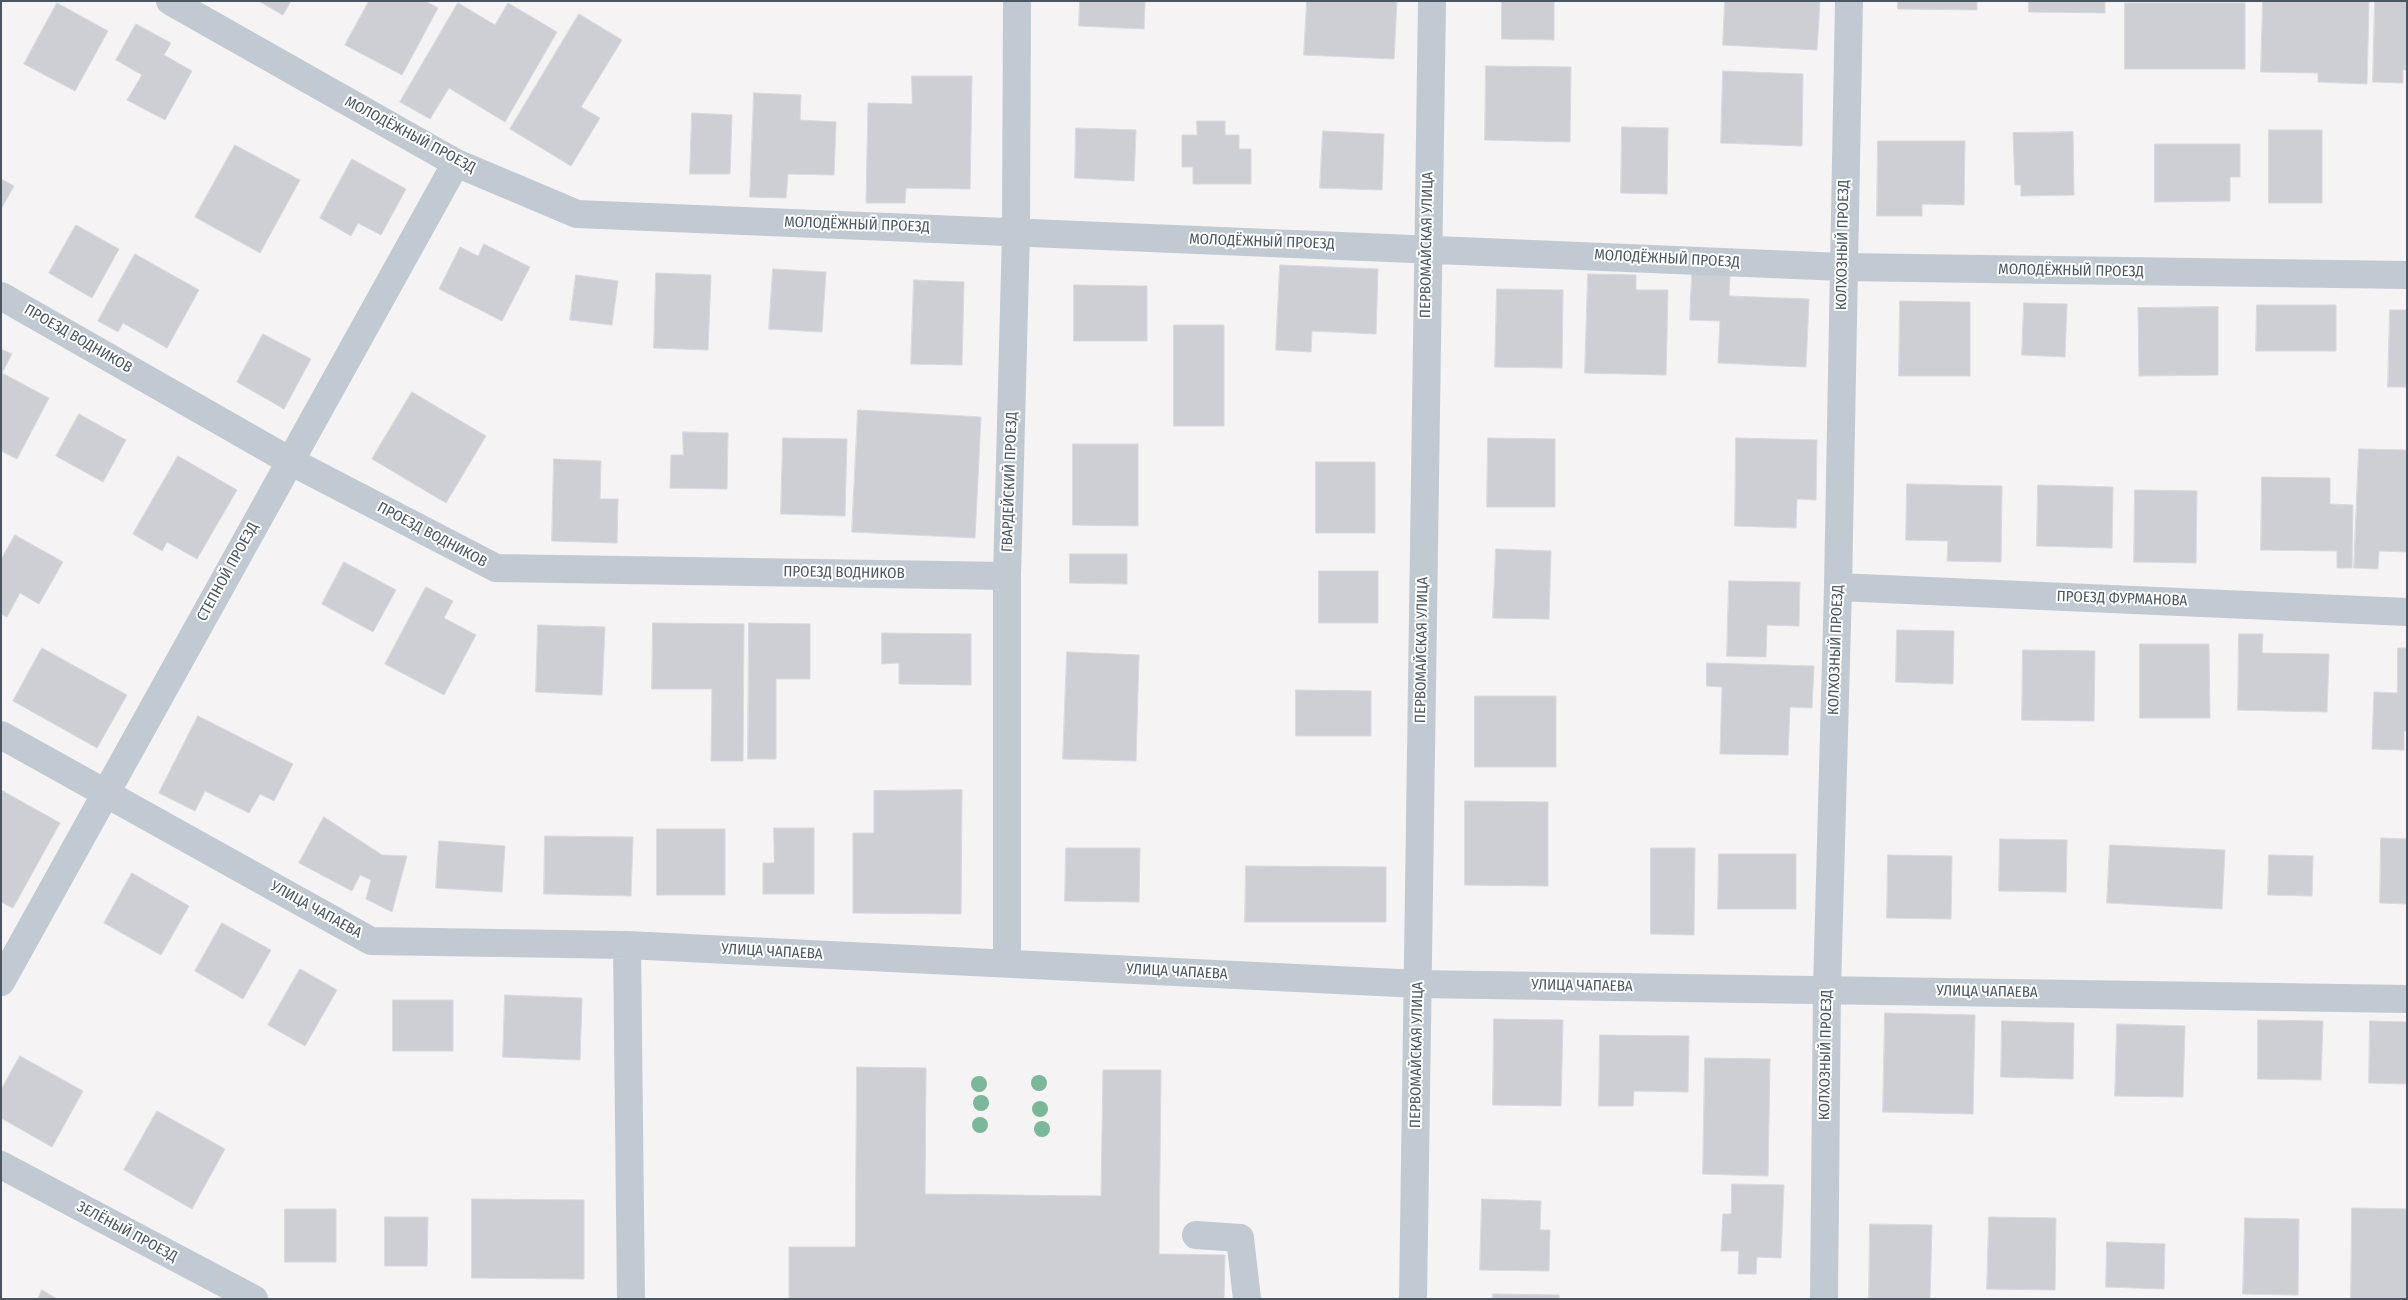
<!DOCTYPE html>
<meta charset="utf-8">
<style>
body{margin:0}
#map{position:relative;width:2408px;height:1300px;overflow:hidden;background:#f5f3f3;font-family:"Fira Sans Condensed",sans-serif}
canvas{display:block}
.frame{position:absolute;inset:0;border:2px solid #4a5661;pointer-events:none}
</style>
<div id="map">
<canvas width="2408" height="1300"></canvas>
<div class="frame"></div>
</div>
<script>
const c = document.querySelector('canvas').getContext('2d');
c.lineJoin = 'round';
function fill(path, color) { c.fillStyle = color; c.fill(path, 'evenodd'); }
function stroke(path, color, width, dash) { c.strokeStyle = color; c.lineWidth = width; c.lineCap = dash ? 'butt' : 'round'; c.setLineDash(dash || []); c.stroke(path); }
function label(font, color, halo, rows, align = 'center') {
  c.font = font + ' "Fira Sans Condensed",sans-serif'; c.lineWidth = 4; c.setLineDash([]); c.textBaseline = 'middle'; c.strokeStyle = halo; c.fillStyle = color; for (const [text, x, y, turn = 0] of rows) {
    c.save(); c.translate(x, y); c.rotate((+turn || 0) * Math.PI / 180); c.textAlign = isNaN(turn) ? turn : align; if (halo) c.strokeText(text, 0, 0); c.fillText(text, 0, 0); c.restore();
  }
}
const building = new Path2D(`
 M259,1H291L283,15Z
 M369,1H425L438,8L402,75L345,45Z
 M1080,1H1145L1144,29L1079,26Z
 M1307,1H1397L1394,59L1304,55Z
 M1502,1H1554V40L1502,39Z
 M1725,1H1820L1817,50L1723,45Z
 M1898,1H1977V10L1898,9Z
 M2029,1H2105V13L2029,12Z
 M2263,1H2369L2367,84L2318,82V73L2261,72Z
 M2375,1H2407V70H2403V83L2373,82Z
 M57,3L108,31L75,91L24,64Z
 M458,3L495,25L508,3L557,32L505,122L449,88L430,119L400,102Z
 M2125,3H2245V69H2125Z
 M579,14L622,40L581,107L600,118L571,166L510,129Z
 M136,24L171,43L164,55L192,71L165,120L127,100L142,75L116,60Z
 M1486,66L1571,67L1570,142L1485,140Z
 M1723,71L1803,74L1802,146L1721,143Z
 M912,76H972L970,189L906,188L905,203H866L868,103L912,104Z
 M754,93L801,95L800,120L836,122L834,175L788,174L786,198L750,197Z
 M692,113L732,115L730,174H690Z
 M1197,121H1225V135H1239V149H1251V184H1193V167H1182V135H1197Z
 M1622,127L1668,128L1667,194L1621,193Z
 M1076,128L1136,130L1134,181L1075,178Z
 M2269,130H2322V203H2269Z
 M1323,131L1384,134L1382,190L1320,188Z
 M2073,132L2074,195L2021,196V185H2015L2013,133Z
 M1878,141H1965L1964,205L1922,204V216H1877Z
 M2155,144H2240V177H2230V201L2155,202Z
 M235,145L300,180L260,253L195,217Z
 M352,159L406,189L381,235L358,223L351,236L320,218Z
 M1,179L14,186L1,209Z
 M76,225L119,249L92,298L49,273Z
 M484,244L530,267L502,321L439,289L460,247L478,256Z
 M135,254L199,290L167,348L123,323L118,332L98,321Z
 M1280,265L1378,269L1376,334L1312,331L1311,352L1276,350Z
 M773,269L826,272L822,332L769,329Z
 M656,273L711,275L708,350L654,348Z
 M1692,273L1730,275L1729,296L1809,299L1806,367L1718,363L1720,321L1690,320Z
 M1588,274L1636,275V290H1668L1666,375L1585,373Z
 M576,275L618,281L612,325L570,320Z
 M914,280L964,282L962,365L911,364Z
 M1074,285L1147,286V341H1074Z
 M1497,289L1563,290L1562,368L1495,367Z
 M1900,301L1970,302V376H1899Z
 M2024,303L2067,304L2065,357L2022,355Z
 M2257,305H2336V351H2256Z
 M2218,307V375L2139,376L2138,308Z
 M2390,310H2407V387H2388Z
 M1174,325H1224V426H1174Z
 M263,334L311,359L284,409L237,382Z
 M1,349L12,354L2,373L49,398L17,459L1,451Z
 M412,392L486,436L446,503L372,459Z
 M858,410L981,417L975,538L852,532Z
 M79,414L126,440L103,482L56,456Z
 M683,432L728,433L727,489L670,488L671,455H683Z
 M783,438L847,439L845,516L781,514Z
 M1488,438L1555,439V507H1487Z
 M1736,438L1817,440L1816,500L1797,499L1796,528L1735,526Z
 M1073,444H1138V526L1073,525Z
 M2359,449L2407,450V552L2379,551L2378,569L2354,568Z
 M178,456L237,490L197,559L167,542L162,551L133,534Z
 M554,459L601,461L600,499H618L617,543L552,541Z
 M1316,462H1375V533H1316Z
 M2262,477L2330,478V504L2353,505L2352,568H2337V551L2261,550Z
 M1907,484L2002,486L2001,562L1947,561L1948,541L1906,540Z
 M2038,485L2113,487L2112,548L2037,546Z
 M2135,490L2197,491L2196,563L2134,562Z
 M15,535L63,562L39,604L20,593L7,617L1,614V560Z
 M1496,549L1551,551L1549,619L1493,618Z
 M1070,554H1127V584L1070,583Z
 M344,562L396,590L373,632L322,604Z
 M1319,571H1378V623H1319Z
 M1729,581L1800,582L1799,626L1767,625L1766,657L1727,656Z
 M426,587L453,601L444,618L476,635L444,695L385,664Z
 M653,623L744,624L743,761H711L712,689H652Z
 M749,623L810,624V679H776V759H748Z
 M538,625L605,627L602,695L536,692Z
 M1897,630L1954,631L1953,684L1896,682Z
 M882,633L971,634V685L899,684V663L882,664Z
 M2239,634H2263L2262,653L2329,654L2327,712L2238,710Z
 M2140,644H2209L2210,718H2140Z
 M42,648L127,695L97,748L13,701Z
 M2398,648H2407V731H2404V750L2372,749L2374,692L2397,693Z
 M2023,650L2095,651L2094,721L2022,720Z
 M1067,652L1139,655L1136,761L1063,759Z
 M1707,663L1814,666L1812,708L1790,707L1788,755L1720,754L1722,687L1707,686Z
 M1296,690L1371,691V736H1296Z
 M1475,696H1556V767H1475Z
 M198,716L293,764L274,801L260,794L249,813L205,791L195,811L159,793Z
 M1,790L60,823L13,908L1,902Z
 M962,790L961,914L853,913V833H874V791Z
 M1465,801L1548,802V886L1465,885Z
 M324,817L382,855L407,856L392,912L366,899L371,880L360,875L352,891L299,863Z
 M774,828H814V894H763V863H774Z
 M657,829H725V895H657Z
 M545,836L633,837L631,896L544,894Z
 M2381,838L2407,839V904L2380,903Z
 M2000,839L2067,840L2066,892L1999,891Z
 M439,841L505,846L502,892L436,888Z
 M2110,845L2225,850L2222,909L2107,903Z
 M1066,848H1140L1139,902L1065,901Z
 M1651,848H1695L1694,935L1651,934Z
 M1719,854H1796V909H1718Z
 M1888,855L1952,856L1951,919L1887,918Z
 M2269,855L2313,856L2312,896L2268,895Z
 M1246,866L1386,867V922H1245Z
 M132,873L189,906L161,955L104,923Z
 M222,923L271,950L243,999L195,971Z
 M300,969L337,990L305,1046L268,1025Z
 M505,995L582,998L580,1060L503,1057Z
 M393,1000H453V1051H393Z
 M1885,1013L1975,1015L1973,1114L1883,1112Z
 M1494,1019L1563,1020L1561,1106L1493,1105Z
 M2258,1020L2323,1021L2321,1080L2258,1079Z
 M2002,1021L2074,1023L2073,1079L2001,1077Z
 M2370,1021L2407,1022V1084L2369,1083Z
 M2117,1024L2185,1026L2183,1097L2115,1096Z
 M1600,1035L1689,1036L1688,1092L1634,1091L1633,1106H1599Z
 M20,1056L83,1091L52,1147L1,1118V1090Z
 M1705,1058L1770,1059L1768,1176L1703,1174Z
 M857,1067L926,1068L925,1194L1101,1196L1103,1070H1161L1159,1254L1225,1255L1224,1299H789V1247H855Z
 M157,1111L225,1149L192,1209L124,1170Z
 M1732,1184L1784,1185L1781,1258L1757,1257L1756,1274H1738L1739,1251H1721L1723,1214H1731Z
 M472,1199L584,1200V1279L472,1278Z
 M1482,1199L1541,1201L1540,1230H1550L1549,1271L1480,1270Z
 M2352,1208L2407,1209V1299H2351Z
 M285,1209H336V1262H285Z
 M385,1217H428L427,1266H385Z
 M1989,1217L2056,1218L2055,1290L1987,1289Z
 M2245,1218L2299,1219L2298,1295L2243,1294Z
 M1870,1224L1932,1225L1930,1299H1869Z
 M2107,1242L2165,1244L2164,1289L2106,1287Z
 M42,1290L57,1299H38Z
 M1493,1294L1559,1295V1299H1493Z`);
const minor = new Path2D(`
 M170,1L456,163L577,214L1842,267L2407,275
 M1,296L290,461L496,568L1007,576
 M1838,587L2407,612
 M1,735L371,941L627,945L1418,984L2407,999
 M627,945L631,1299
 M1007,963V576L1016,232L1017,1
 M1,982L456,163
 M1,1165L254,1299
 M1196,1235L1240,1238L1247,1299
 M1413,1299L1432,1
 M1824,1299L1827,989L1838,587L1849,1`);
const trees = [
 [1039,1083],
 [979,1084],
 [981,1103],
 [1040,1109],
 [980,1125],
 [1042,1129]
];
const streetNames = [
 ["МОЛОДЁЖНЫЙ ПРОЕЗД",410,135,28],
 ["МОЛОДЁЖНЫЙ ПРОЕЗД",857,225,2],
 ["МОЛОДЁЖНЫЙ ПРОЕЗД",1262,242,2],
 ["ПЕРВОМАЙСКАЯ УЛИЦА",1427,245,-89],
 ["КОЛХОЗНЫЙ ПРОЕЗД",1843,245,-89],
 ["МОЛОДЁЖНЫЙ ПРОЕЗД",1667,259,3],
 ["МОЛОДЁЖНЫЙ ПРОЕЗД",2071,271,1],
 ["ПРОЕЗД ВОДНИКОВ",78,339,30],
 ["ГВАРДЕЙСКИЙ ПРОЕЗД",1010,482,-88],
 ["ПРОЕЗД ВОДНИКОВ",432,535,28],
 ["СТЕПНОЙ ПРОЕЗД",228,572,-61],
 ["ПРОЕЗД ВОДНИКОВ",844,573,1],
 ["ПРОЕЗД ФУРМАНОВА",2122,599,2],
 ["ПЕРВОМАЙСКАЯ УЛИЦА",1422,650,-89],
 ["КОЛХОЗНЫЙ ПРОЕЗД",1836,650,-88],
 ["УЛИЦА ЧАПАЕВА",316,910,29],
 ["УЛИЦА ЧАПАЕВА",772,952,3],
 ["УЛИЦА ЧАПАЕВА",1177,972,3],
 ["УЛИЦА ЧАПАЕВА",1582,986,1],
 ["УЛИЦА ЧАПАЕВА",1987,992,1],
 ["ПЕРВОМАЙСКАЯ УЛИЦА",1417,1055,-89],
 ["КОЛХОЗНЫЙ ПРОЕЗД",1826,1055,-89],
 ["ЗЕЛЁНЫЙ ПРОЕЗД",127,1232,28]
];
fill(building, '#cdcfd5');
stroke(building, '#d7d9de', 1);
stroke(minor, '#c1cad2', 28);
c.fillStyle = '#7bb799';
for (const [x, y] of trees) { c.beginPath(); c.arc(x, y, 8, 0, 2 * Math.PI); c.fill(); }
label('15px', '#4a5661', '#fff', streetNames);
</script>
